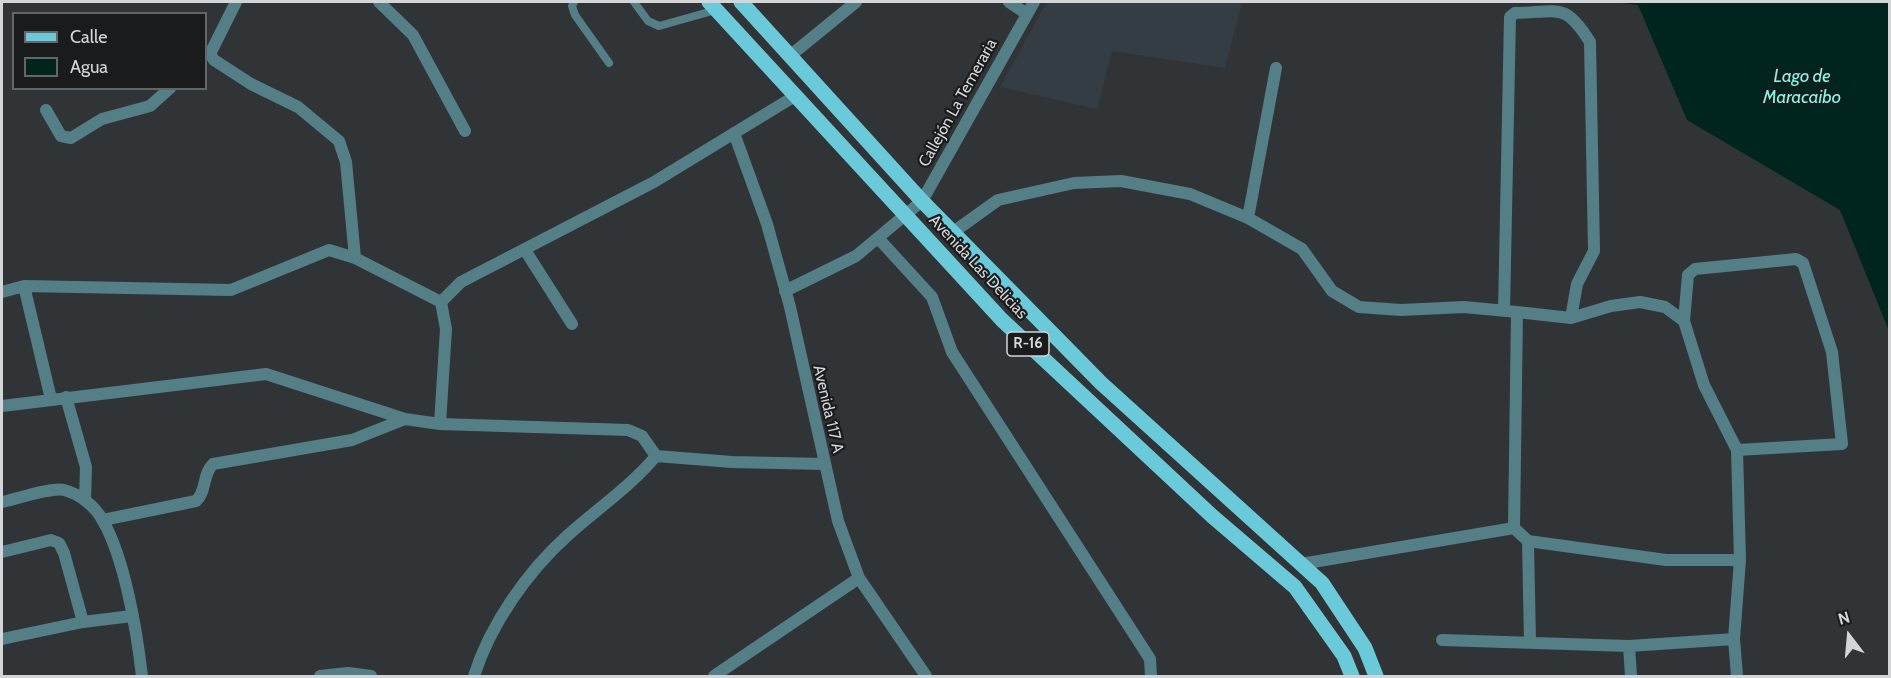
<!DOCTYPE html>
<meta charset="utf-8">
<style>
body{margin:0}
#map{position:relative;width:1891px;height:678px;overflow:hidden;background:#313436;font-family:Cabin,sans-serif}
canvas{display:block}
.frame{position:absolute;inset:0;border:3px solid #d3d5d6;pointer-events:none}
.legend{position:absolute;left:12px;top:12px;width:195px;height:78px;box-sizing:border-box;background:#1a1b1c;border:2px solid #646566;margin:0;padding:8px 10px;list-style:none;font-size:18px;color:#d3d5d6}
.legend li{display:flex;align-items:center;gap:12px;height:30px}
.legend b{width:30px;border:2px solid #646566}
.north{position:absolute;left:1819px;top:606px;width:60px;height:60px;-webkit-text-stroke:4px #1a1b1c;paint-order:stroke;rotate:344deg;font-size:16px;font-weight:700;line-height:24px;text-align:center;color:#d3d5d6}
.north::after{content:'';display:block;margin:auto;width:21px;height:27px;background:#d3d5d6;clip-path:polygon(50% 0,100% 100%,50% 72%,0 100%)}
</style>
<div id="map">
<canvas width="1891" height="678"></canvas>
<div class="frame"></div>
<ul class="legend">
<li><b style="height:8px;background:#6bcada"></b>Calle</li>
<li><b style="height:16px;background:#00241e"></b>Agua</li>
</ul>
<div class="north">N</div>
</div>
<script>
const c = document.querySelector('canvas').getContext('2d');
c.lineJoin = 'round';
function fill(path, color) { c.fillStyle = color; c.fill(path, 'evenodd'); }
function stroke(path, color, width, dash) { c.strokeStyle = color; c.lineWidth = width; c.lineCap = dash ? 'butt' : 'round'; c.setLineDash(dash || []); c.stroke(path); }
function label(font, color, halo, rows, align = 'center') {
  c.font = font + ' Cabin,sans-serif'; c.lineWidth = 4.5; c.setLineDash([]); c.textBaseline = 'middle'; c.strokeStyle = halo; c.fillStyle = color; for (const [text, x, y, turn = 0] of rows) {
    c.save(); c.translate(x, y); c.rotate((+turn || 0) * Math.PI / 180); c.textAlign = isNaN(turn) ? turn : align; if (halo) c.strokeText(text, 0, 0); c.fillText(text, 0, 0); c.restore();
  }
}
const built = new Path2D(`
 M1047,2H1242L1225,68L1112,51L1097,109L1000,87Z`);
const water = new Path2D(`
 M1615,2H1889V331L1840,210L1687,120L1638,5Z`);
const lane = new Path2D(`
 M574,2L572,6L575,15L609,63
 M634,2L648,21L659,26L716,10`);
const street = new Path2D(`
 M236,2L210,54L214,60L251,84L298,107L339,141L346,162L355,258
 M379,2L413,35L465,131
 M1009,2L1027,14
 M791,55L856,2
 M46,110L61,136L71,138L102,119L150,106L170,88
 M734,133L767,224L790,307L838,521L859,578L926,676
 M1248,218L1276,68
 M952,233L998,200L1074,183L1121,181L1190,194L1248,218L1302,249L1332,291L1359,307L1401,310L1464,307L1517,312L1514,528L1301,564
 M878,238L932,297L952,352L1150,659L1151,676
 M525,250L572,324
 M24,286L51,399
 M785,291L856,256L922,201L1034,2
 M2,292L24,286L231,290L329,250L355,258L441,302L461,282L654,182L795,96
 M1504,311L1510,17L1515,13C1559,12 1565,2 1590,42L1594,251L1577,284L1571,318
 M1517,312L1571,318L1611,306L1640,302L1665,307L1684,321L1704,385L1737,450L1740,560L1734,639L1737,676
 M1684,321L1688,275L1695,269L1796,259L1803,263L1832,352L1842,444L1737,450
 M66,397L86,467L85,500
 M2,406L266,374L405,419
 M440,424L446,329L441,302
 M2,502C16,499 52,487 64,490C80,494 96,507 103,521C125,559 137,633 142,676
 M103,520L196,501C207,491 202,475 213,464L352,440L405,419L440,424L628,430L642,436L656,456
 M1514,528L1528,541L1666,560H1740
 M1528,541L1530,642
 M2,552L51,540L59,543L64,553L83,622
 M2,639L83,622L132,616
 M1442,640L1629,646L1734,639
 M1629,646L1631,676
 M320,676L348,673L371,676
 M474,676C490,625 527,572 567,536C597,509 630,487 656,456L732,462L824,464
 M714,676L859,578`);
const primary = new Path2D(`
 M709,2L1002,320L1212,516L1295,587L1344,656L1352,676
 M741,2L922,201L1101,383L1322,583L1365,648L1376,676`);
const shields = [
 [1028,344,42]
];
const shieldNames = [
 ["R-16",1028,344]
];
const streetNames = [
 ["Callejón La Temeraria",958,103,-61],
 ["Avenida Las Delicias",978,267,47],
 ["Avenida 117 A",828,409,77]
];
const waterNames = [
 ["Lago de",1802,77],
 ["Maracaibo",1802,98]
];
fill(built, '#343d43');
fill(water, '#00241e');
stroke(lane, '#547f87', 8);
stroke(street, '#547f87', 12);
stroke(primary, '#6bcada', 15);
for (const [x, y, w] of shields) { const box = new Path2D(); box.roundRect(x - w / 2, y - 12, w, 24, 4.5); c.fillStyle = '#1a1b1c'; c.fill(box); stroke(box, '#d3d5d6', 1.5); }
label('bold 15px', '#d3d5d6', null, shieldNames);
label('16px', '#d3d5d6', '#1a1b1c', streetNames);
label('italic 18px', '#85fae5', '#1a1b1c', waterNames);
</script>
